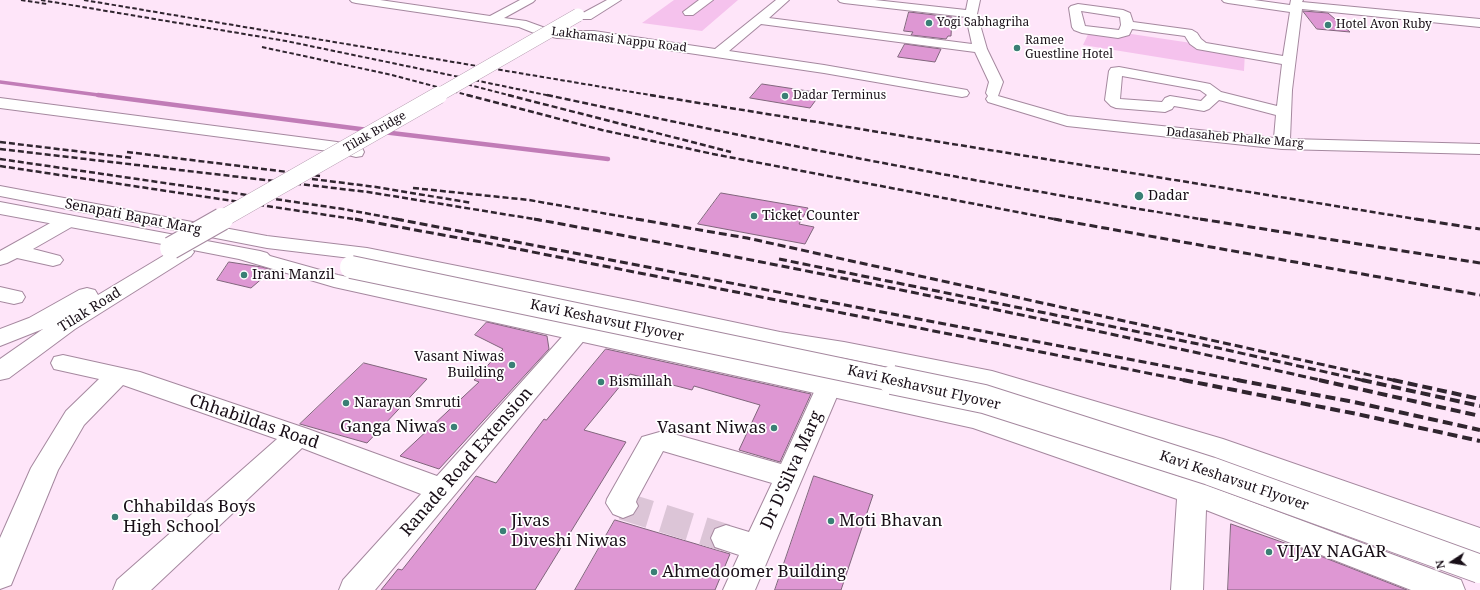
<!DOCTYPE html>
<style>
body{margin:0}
#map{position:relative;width:1480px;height:590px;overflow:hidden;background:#fee5f9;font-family:"Noto Serif",serif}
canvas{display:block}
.north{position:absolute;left:1432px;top:542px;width:40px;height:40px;-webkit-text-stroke:3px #fff;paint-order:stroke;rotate:258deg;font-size:11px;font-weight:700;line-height:16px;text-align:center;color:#180e17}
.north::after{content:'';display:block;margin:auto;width:14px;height:18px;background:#180e17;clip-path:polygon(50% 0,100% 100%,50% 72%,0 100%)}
</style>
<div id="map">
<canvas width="1480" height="590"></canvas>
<div class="north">N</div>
</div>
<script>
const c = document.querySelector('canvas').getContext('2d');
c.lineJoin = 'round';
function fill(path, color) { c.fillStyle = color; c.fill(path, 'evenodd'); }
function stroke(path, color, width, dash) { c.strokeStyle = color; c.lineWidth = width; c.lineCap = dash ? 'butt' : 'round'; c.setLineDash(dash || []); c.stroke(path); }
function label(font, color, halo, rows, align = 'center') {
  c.font = font + ' "Noto Serif",serif'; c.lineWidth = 3.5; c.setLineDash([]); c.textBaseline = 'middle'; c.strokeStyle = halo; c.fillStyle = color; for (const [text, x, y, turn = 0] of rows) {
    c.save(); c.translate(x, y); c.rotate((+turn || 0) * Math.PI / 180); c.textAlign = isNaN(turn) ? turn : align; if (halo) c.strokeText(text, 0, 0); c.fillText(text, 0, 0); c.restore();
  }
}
const green = new Path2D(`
 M674,0H738L702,31L642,23Z
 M1091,28L1245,51L1244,71L1083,45Z`);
const streamFar1 = new Path2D(`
 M0,82L106,96`);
const stream = new Path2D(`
 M98,95L368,130
 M383,132L608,159`);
const building = new Path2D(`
 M1303,11L1328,13L1350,32L1317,29Z
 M909,12L952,17L951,36H948L946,39L911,35L913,32L904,31Z
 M905,44L941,49L935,62L898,57Z
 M762,84L821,93L810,108L750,98Z
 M721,193L808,208L799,224L814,227L805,244L698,224Z
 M229,262L262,267L272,270L251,288L217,280Z
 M487,322L547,336L549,349L439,469L400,456L479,382L474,380L503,349L475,335Z
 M606,349L811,394L780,462L739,450L760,405L694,386L692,390L630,374L584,430L626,442L535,590H381L398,569L402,570L476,476L496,483L544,419L546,420Z
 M364,363L427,379L367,443L300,424Z
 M814,476L873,495L841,590H775Z
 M615,520L730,554L715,590H575Z
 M1231,524L1310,552L1407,590H1228Z`);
const minorTunnel = new Path2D(`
 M623,506L726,538`);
const minor = new Path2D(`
 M350,0H380L490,16L520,0H535L533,2L504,18L526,21L548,29L567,31H594L715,49L776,0H789L769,18L972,44L966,17L844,3L840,2L838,0H875L966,10L968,0H980L977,14L987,49L1003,82L998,96L1068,116L1274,138L1276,115L1219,100L1209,109L1204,111L1174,106L1172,109L1165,112L1116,108L1111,106L1105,100L1109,71L1111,68L1119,67L1205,83L1210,84L1221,92L1277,106L1282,64L1197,49L1190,44L1185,36L1132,29L1129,35L1118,38L1082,33L1074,30L1072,27L1069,8L1071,6L1078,4L1123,10L1130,13L1133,22L1192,30L1197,33L1201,39L1206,43L1283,56L1290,12L1228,3L1224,2L1222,0H1254L1290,5L1291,0H1303L1302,2L1480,19V27L1302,9L1292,90L1290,139L1480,144V154L1282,149L1067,126L988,102L986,99L988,96L986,93L989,82L975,52L761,24L729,51L824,65L967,90L969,93L967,96L962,97L824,73L594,39L557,38L534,33L519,27L356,3L352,2ZM1081,11L1120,17L1121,25L1119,30L1085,26ZM1122,76L1200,90L1207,95L1201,101L1170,96L1165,98L1162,102L1120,99Z
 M699,0H713L693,15H685L683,12Z
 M0,98L337,142L362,148L364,152L362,156L356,157L336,152L0,108Z
 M68,215L75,217L78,221L75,225L33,249L60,256L63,260L60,264L53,266L17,258L7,263L0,265V251L61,217Z
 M0,287L22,292L25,297L22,302L14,304L0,301Z
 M578,326L586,328L590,333L586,338L375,590H339L343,580L421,494L302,448L151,590H113L117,580L277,439L123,385L84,425L58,470L11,585L0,589V538L31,468L66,411L99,379L54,369L51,363L54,357L63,355L140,372L308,429L437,476L570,328Z
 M837,360L846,362L849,368L755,590H723L739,555L715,547L711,538L715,529L726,525L749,532L772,483L663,451L637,499L636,502L638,506L633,514L623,518L613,514L606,503L607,499L642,437L663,431L781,464L825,368L828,362Z`);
const major = new Path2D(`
 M607,0H621L591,19H583L581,16L583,13Z
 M0,186L267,236L367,248L638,302L780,332L844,342L992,371L1223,439L1480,528V554L1204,454L990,388L844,358L780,348L638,316L367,260L267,248L0,196Z
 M0,202L260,251L267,253L270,256L338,275L976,409L1184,478L1187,472L1197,469L1207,472L1211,480L1209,486L1461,580L1465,590H1411L1206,510L1203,590H1171L1177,499L973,428L334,287L239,259L193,250L194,252L191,256L75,329L9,378L0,380V359L43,329L0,346V329L29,318L79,290L87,288L95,290L98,295L178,247L0,214Z`);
const railFar3 = new Path2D(`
 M21,0L47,4
 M41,0L286,41L551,96
 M84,0L656,96
 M262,47L392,75L471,96
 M454,81L512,96`);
const railFar2 = new Path2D(`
 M467,95L602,130L713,154L1059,220
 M508,95L731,152
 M547,95C766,142 985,184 1206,220
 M650,95L1422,220
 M0,142L133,158
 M0,149L368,192L540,220
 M127,152L320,176
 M0,159L343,209L402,220
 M0,166L360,220
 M312,179L376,187L472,203
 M413,188L529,200L642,220`);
const railFar1 = new Path2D(`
 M355,219L487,243L1188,381
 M396,219L1243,381
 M534,219C798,267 1062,322 1324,381
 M636,219L747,238L1397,381
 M1054,219L1480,295
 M1200,219L1480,263
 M1416,219L1480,229
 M779,259L1218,348L1366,381`);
const rail = new Path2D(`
 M1183,380L1357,414L1480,441
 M1237,380L1354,402L1480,430
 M1319,380L1480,416
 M1362,380L1480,406
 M1393,380L1480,399`);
const majorBridgeFar3 = new Path2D(`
 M437,96L578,15`);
const majorBridgeFar2 = new Path2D(`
 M220,220L439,95`);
const majorBridgeFar1 = new Path2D(`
 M171,248L222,219
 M351,267L897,381`);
const majorBridge = new Path2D(`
 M892,380L984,399L1210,471L1480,569`);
const markers = [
 [929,23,4,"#3a7f75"],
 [1328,25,4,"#3a7f75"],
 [1017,48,4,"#3a7f75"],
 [785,96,4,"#3a7f75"],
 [1139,196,5,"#3a7f75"],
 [754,216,4,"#3a7f75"],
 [244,275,4,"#3a7f75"],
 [512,365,4,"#3a7f75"],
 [601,382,4,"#3a7f75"],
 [346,403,4,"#3a7f75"],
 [454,427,4,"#3a7f75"],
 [774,428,4,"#3a7f75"],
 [115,517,4,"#3a7f75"],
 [831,521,4,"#3a7f75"],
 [503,531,4,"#3a7f75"],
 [1269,552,4,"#3a7f75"],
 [654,572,4,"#3a7f75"]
];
const farPoinames = [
 ["Yogi Sabhagriha",937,23],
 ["Hotel Avon Ruby",1336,25],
 ["Ramee",1025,41],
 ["Guestline Hotel",1025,55],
 ["Dadar Terminus",793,96]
];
const farStreetnames = [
 ["Lakhamasi Nappu Road",619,40,7],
 ["Tilak Bridge",375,132,-30],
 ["Dadasaheb Phalke Marg",1235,138,5]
];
const poiNames = [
 ["Dadar",1148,196],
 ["Ticket Counter",762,216],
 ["Irani Manzil",252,275],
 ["Vasant Niwas",504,357,"right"],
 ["Building",504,373,"right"],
 ["Bismillah",609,382],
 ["Narayan Smruti",354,403]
];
const streetNames = [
 ["Senapati Bapat Marg",133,217,11],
 ["Tilak Road",90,310,-32],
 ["Kavi Keshavsut Flyover",607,321,12],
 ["Kavi Keshavsut Flyover",924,388,13],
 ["Kavi Keshavsut Flyover",1234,481,19]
];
const nearStreetnames = [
 ["Chhabildas Road",254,422,19],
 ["Ranade Road Extension",467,462,-49],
 ["Dr D'Silva Marg",792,470,-66]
];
const nearPoinames = [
 ["Ganga Niwas",446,427,"right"],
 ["Vasant Niwas",766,428,"right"],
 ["Chhabildas Boys",123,507],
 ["High School",123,527],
 ["Jivas",511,521],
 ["Diveshi Niwas",511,541],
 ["Moti Bhavan",839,521],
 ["VIJAY NAGAR",1277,552],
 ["Ahmedoomer Building",662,572]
];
fill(green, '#f5c2ed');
stroke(streamFar1, '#c17cb7', 3.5);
stroke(stream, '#c17cb7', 4.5);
fill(building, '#de97d3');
stroke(building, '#81657c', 1);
stroke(minorTunnel, '#dcc5d7', 28, [28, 14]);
stroke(minor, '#a5889f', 2);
stroke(major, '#a5889f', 2);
fill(minor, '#fff');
fill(major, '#fff');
stroke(railFar3, '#30252f', 2, [4.5, 2.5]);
stroke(railFar2, '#30252f', 2.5, [6, 3]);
stroke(railFar1, '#30252f', 3, [8, 4]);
stroke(rail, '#30252f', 4, [10, 5]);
stroke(majorBridgeFar3, '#a5889f', 14, []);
stroke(majorBridgeFar2, '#a5889f', 18, []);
stroke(majorBridgeFar1, '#a5889f', 24, []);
stroke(majorBridge, '#a5889f', 30, []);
stroke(majorBridgeFar3, '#fff', 13);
stroke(majorBridgeFar2, '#fff', 17);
stroke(majorBridgeFar1, '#fff', 22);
stroke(majorBridge, '#fff', 28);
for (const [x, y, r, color] of markers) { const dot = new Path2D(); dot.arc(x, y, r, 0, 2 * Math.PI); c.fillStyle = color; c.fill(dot); stroke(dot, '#fff', 1.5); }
label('12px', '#180e17', '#fff', farPoinames, 'left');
label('12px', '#180e17', '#fff', farStreetnames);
label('14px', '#180e17', '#fff', poiNames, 'left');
label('14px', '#180e17', '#fff', streetNames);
label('17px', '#180e17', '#fff', nearStreetnames);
label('17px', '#180e17', '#fff', nearPoinames, 'left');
</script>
